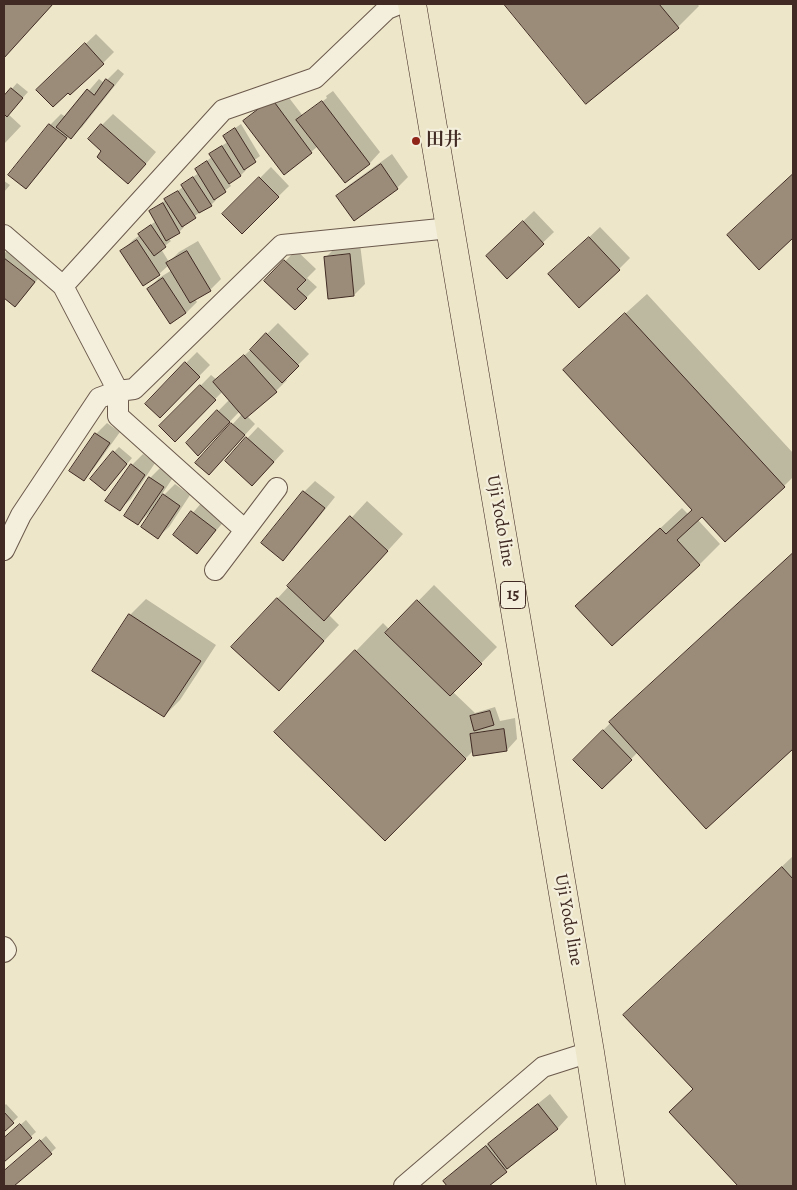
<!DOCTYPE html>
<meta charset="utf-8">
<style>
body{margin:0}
#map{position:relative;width:797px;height:1190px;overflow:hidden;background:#ede6c9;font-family:Alegreya,serif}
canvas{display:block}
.frame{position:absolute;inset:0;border:5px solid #402a23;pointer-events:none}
</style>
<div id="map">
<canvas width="797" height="1190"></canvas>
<div class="frame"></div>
</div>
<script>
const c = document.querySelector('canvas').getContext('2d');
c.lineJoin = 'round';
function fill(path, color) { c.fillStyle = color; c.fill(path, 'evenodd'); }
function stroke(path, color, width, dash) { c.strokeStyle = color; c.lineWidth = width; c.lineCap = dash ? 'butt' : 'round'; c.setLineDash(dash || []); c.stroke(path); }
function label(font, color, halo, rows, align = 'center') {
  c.font = font + ' Alegreya,"Noto Serif JP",serif'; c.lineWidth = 4.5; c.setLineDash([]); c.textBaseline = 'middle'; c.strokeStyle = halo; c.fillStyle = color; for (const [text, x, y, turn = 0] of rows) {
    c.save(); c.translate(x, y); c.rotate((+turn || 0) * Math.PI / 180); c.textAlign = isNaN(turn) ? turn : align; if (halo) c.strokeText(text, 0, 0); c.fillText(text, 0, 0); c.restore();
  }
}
const shadow = new Path2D(`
 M4,4H53L4,57Z
 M506,4H697L699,6L678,27L586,102Z
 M96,34L114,52L103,63L49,79Z
 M118,69L124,74L82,127L71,137L69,136L37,176L26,187L10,175L50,125L61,114L66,117L99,79L104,83Z
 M17,83L28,92L8,114L21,126L4,144V98Z
 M283,90L303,116L327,98L326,96L333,91L380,152L370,163L345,182L318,146L311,152L245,121L256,110Z
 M113,114L156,152L139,172L102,125Z
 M241,124L260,156L244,168L246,170L241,175L229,183L231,186L215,198L216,200L211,205L183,224L184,227L179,232L168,238L171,241L161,249L169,262L179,252L198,241L221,279L210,290L195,299L197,302L186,313L148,289L159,278L172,270L169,265L159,274L143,284L122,251L133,240L140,235L145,229L156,221L151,211L183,187V185L188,180L199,173L196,169L212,157L211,154L216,149L228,142L224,136Z
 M392,154L408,177L397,188L354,219L338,196L349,185Z
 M271,167L289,186L242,232L224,214Z
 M793,174V236L759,268L745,219Z
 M4,181L10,185L4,192Z
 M534,211L554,232L507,277L498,245Z
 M600,227L630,258L619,269L561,264Z
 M360,244L365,284L354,295L325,258L336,247Z
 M12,245L45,270L26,294L15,305L4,297V254Z
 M296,250L316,269L307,278L317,287L295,309L266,281Z
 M647,294L793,453V477L784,486L702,515L698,520L720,544L699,565L577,606L682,508L688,514L693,510L585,350Z
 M278,323L309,354L285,378L287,380L276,391L247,416L255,424L220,462L197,463L242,414L240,411L209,443H187L230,399L223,391L175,440L161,426L211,375L217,380L256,345Z
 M197,352L210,365L160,416L186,363Z
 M107,423L120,432L94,468L83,479L96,434Z
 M258,427L284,451L263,474L226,461Z
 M119,447L132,458L110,484L114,452Z
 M143,454L155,463L131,499L120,509L132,465Z
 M161,467L174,476L160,497L161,498L175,484L190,495L169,527L158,537L152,510L138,524L125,515L150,478Z
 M315,481L335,497L294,548L283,559L263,543L304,492Z
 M203,501L226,519L197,553L174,535Z
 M367,501L403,534L329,615L339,625L279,689L233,647Z
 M793,553V747L706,827L638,752L602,788L574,760L631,702Z
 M434,585L497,647L453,692L475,713L495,707L500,721L515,718L517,739L507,750L473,751L385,839L356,651L383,623L390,630Z
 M146,599L216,645L180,700L164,716L130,615Z
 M793,856V1186H740L671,1112L694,1089L625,1015Z
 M550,1094L568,1117L558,1128L487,1186H449L445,1181L455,1170Z
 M6,1104L18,1117L4,1130V1106Z
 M26,1120L36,1132L4,1160V1139Z
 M46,1136L56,1148L13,1186H4V1172Z`);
const building = new Path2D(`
 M4,4H53L4,58Z
 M504,4H659L679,28L586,104Z
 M85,43L104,64L70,95L68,93L53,107L36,90Z
 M106,79L114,85L71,139L56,127L87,89L94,95Z
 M11,88L23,98L7,117L4,114V96Z
 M272,99L312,153L284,175L243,121Z
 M322,101L370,164L345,183L296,120Z
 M49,124L67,138L26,189L8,175Z
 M101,124L146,164L128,184L97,157L101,151L88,139Z
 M235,128L256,162L244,170L223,136Z
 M222,146L241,176L229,184L209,154Z
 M207,161L226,192L214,200L195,169Z
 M381,164L398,189L354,221L336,196Z
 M793,174V238L759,270L727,235Z
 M193,177L212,206L199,213L181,185Z
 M259,177L279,197L242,234L222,214Z
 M178,191L196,218L182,227L164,199Z
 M163,203L180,233L166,241L149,211Z
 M523,221L544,244L507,279L486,256Z
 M151,225L166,247L154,256L138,234Z
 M589,237L620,270L579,308L548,274Z
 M137,240L160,275L143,286L120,251Z
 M187,251L211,291L190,303L166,263Z
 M350,254L354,296L328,299L324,257Z
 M4,258L35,282L15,307L4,298Z
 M284,260L306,280L297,289L307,298L295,310L264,281Z
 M163,278L186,313L170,324L147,289Z
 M625,313L785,487L725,542L702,517L677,540L700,565L612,646L575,606L660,528L666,534L692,510L563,370Z
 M266,333L299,366L282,383L250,350Z
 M244,355L277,392L245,419L213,382Z
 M185,362L200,377L160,418L145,404Z
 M200,385L216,400L175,442L159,426Z
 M217,410L230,422L198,456L186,443Z
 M231,423L245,435L209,475L195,463Z
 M95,433L110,443L84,481L69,471Z
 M246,437L274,462L252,486L225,461Z
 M113,451L127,464L105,491L90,479Z
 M131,464L145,475L120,511L105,501Z
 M149,477L164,487L138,525L124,516Z
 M303,491L325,508L283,561L261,543Z
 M163,494L180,506L158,539L141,527Z
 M191,511L216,530L197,554L173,535Z
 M350,516L388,551L324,621L287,586Z
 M793,553V749L706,829L609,722Z
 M277,598L324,641L279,691L231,647Z
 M417,600L482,664L450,696L385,633Z
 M129,614L201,661L164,717L92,671Z
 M355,650L466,759L385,841L274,732Z
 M490,711L494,725L474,731L470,716Z
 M504,729L507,751L473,756L470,734Z
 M603,730L632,760L602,789L573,760Z
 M782,867L793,879V1186H738L669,1112L693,1089L623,1015Z
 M538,1104L558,1129L507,1169L488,1144Z
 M4,1112L14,1123L4,1132Z
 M20,1124L32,1138L4,1162V1138Z
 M40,1140L52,1154L14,1186H4V1171Z
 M486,1146L507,1172L489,1186H447L443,1181Z`);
const street = new Path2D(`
 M4,235L63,286
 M245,530L118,416V391L63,286L223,110L315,78L387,9L399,4
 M4,550L21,515L99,398L118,391L134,389L282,245L450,228
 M215,570L277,488
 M4,947L6,950L4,952
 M404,1186L543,1067L590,1052`);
const primary = new Path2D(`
 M412,4L590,1052L611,1186`);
const markers = [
 [416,141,5,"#8f2418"]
];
const shields = [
 [513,595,25]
];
const shieldNames = [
 ["15",513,595]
];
const poiNames = [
 ["田井",426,141]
];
const streetNames = [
 ["Uji Yodo line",500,521,80],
 ["Uji Yodo line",568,920,80]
];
fill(shadow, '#0003');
fill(building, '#9a8c79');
stroke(building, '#402a23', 1);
stroke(street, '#6b594c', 22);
stroke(primary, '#402a23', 29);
stroke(street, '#f3efdc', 20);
stroke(primary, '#ede6c9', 28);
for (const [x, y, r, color] of markers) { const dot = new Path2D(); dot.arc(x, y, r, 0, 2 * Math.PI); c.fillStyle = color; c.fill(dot); stroke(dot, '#f3efdc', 2); }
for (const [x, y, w] of shields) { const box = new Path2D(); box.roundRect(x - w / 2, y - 13.5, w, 27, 4); c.fillStyle = '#f3efdc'; c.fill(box); stroke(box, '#402a23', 1); }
label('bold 16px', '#402a23', null, shieldNames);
label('bold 18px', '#402a23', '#f3efdc', poiNames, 'left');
label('18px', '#402a23', '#f3efdc', streetNames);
</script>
